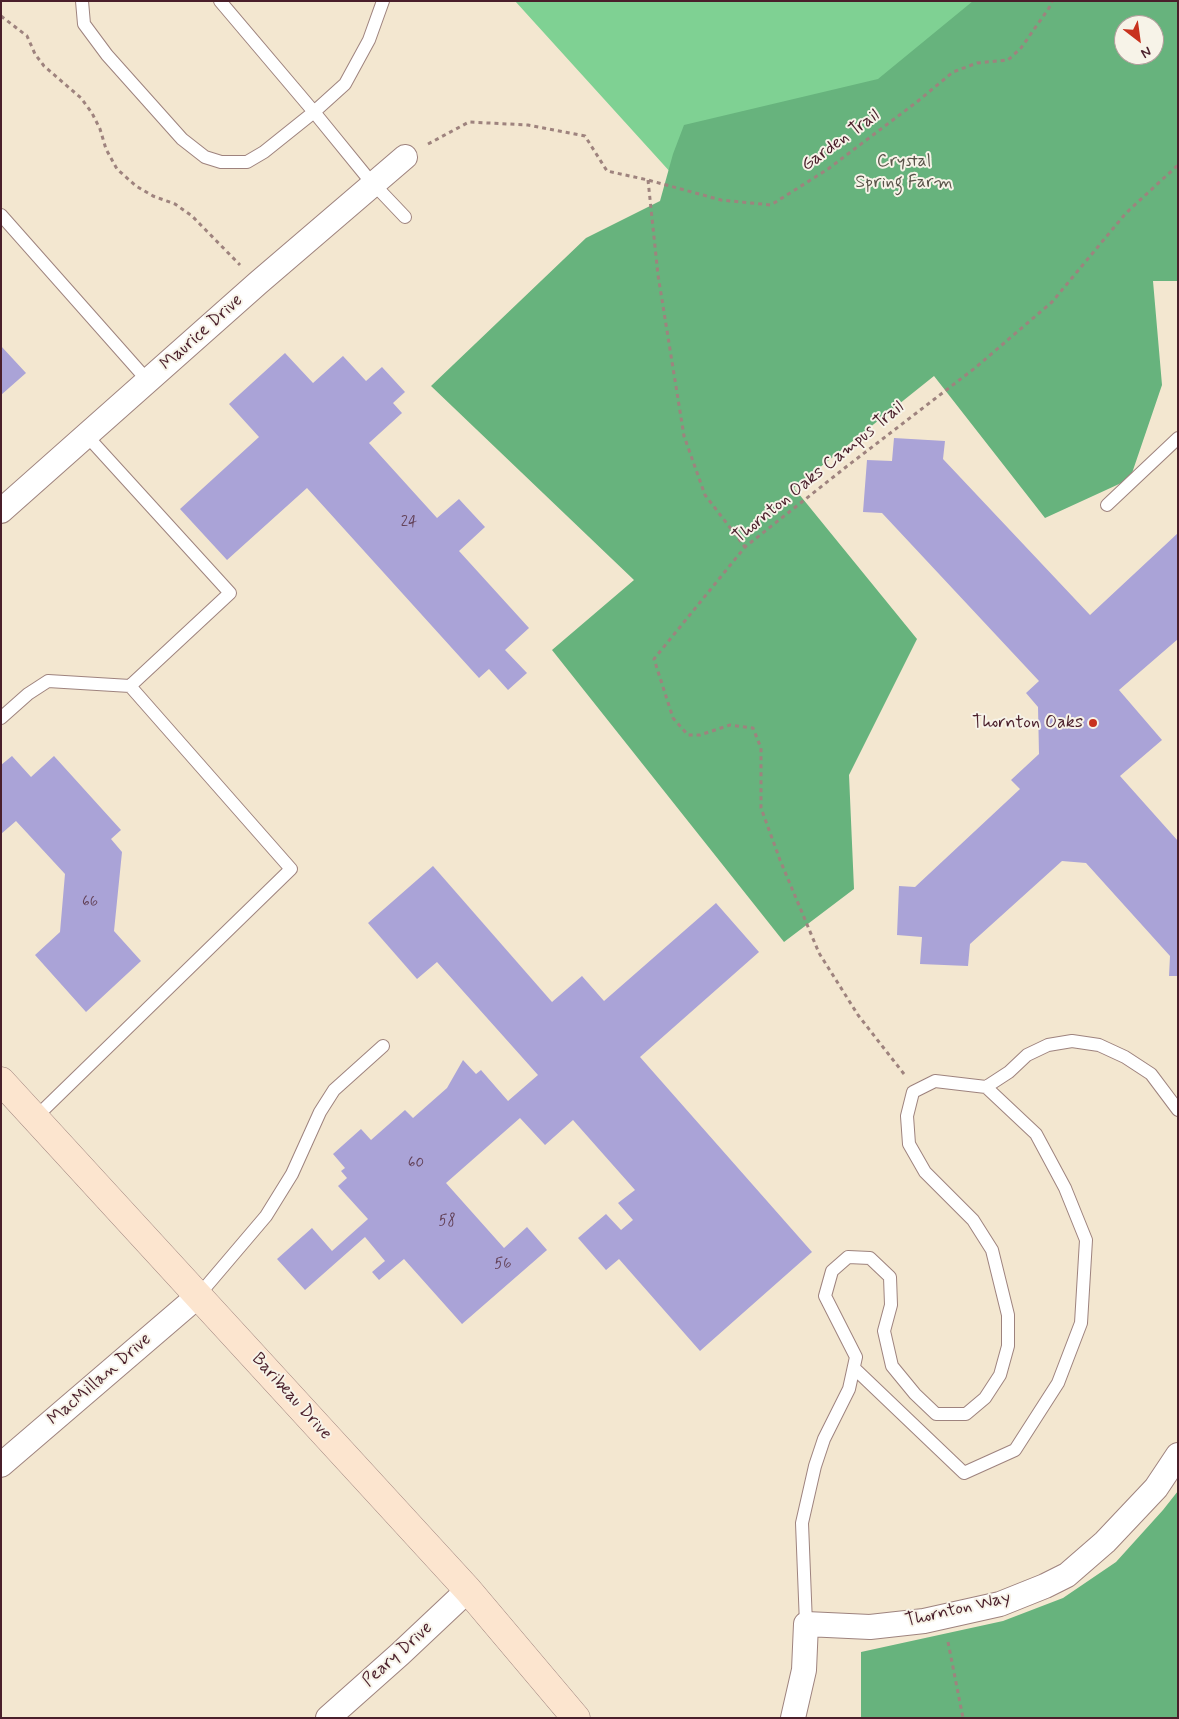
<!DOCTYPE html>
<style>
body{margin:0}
#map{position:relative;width:1179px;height:1719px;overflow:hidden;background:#f3e7d0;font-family:Mynerve,sans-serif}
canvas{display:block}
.frame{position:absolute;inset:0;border:2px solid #4a1f2b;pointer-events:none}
.north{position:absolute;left:1114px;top:15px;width:50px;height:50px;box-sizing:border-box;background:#f7f3e8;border:1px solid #b29e9c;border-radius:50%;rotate:150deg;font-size:14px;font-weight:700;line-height:20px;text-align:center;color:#4a1f2b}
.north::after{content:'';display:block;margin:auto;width:18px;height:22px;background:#c8321e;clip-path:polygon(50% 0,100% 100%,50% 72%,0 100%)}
</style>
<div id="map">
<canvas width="1179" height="1719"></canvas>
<div class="frame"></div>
<div class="north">N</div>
</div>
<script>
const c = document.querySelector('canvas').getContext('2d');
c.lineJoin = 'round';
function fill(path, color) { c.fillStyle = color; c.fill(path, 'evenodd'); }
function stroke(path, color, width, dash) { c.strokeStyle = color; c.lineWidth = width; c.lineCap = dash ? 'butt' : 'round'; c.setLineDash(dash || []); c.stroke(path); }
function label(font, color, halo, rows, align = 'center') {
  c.font = font + ' Mynerve,sans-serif'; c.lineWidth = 4; c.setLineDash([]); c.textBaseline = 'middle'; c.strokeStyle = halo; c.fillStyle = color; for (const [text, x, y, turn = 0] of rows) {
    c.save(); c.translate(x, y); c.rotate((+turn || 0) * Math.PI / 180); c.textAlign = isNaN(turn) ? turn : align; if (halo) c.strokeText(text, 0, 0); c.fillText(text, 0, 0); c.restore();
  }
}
const green = new Path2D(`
 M515,1H1178V164L888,412ZM1124,25H1154V55H1124Z`);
const forest = new Path2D(`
 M973,1H1178V281H1153L1162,385L1130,479L1045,518L934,376L794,488L917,639L849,775L854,889L784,942L552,650L634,580L431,386L586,238L660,201L673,154L684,125L878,79ZM1124,25H1154V55H1124Z
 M1178,1491V1718H861V1652L1003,1621L1063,1598L1116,1562L1163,1510Z`);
const building = new Path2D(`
 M1,346L26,373L1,395Z
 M285,353L313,383L343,356L366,381L382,367L405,392L393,403L402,413L369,443L437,518L459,499L485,527L459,551L529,628L505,650L527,673L508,690L489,669L479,678L307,488L227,560L180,509L259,437L229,404Z
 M894,438L945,441L943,459L1090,615L1178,533V639L1119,690L1162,740L1120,776L1178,841V976H1169L1170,956L1086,863L1062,861L970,944L968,966L920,964L922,937L897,935L899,886L915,887L1020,789L1011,780L1039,754L1038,707L1026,693L1039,681L882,513L863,512L867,460L892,461Z
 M12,756L31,777L54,756L121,830L111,839L122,852L114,931L141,961L86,1012L35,955L60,932L65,874L16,821L1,834V765Z
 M433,866L552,1002L582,976L604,1001L716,903L759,952L640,1057L812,1252L700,1351L619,1259L606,1270L578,1238L606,1214L621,1230L633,1220L618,1203L635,1190L573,1120L545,1145L520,1118L446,1183L504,1248L527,1227L547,1250L462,1324L404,1259L379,1280L372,1272L385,1261L365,1237L305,1290L277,1259L312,1228L332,1251L368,1219L338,1186L347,1178L341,1171L345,1168L333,1154L361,1129L371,1140L405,1110L413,1118L447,1088L463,1060L476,1074L481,1070L508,1101L538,1075L437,962L417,979L368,923Z`);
const path = new Path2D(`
 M1,16L27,36L35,54L44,66L81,98L92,113L100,129L106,149L117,169L136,186L153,196L175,204L192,216L240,265
 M428,144L469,122L528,125L585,136L607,171L648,180L721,200L771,205L828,169L918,101L953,72L977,63L1008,60L1021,48L1049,8L1052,1
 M648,180L658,275L684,436L705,495L745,547
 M904,1074L858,1015L819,953L780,860L761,808V748L753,728L730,725L700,735H688L673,718L654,659L745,547L846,467L975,368L1052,302L1126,213L1178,165
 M948,1642L963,1718`);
const lane = new Path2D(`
 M82,1L84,24L107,55L182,139L205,157L221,162H247L264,152L314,112L345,84L369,40L383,1
 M220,1L314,112L367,177L405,217
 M1,215L148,381
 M87,436L230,593L130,686
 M1107,505L1178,438
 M1,718L28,694L48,681L130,686L291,869L35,1118
 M198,1296L266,1216L292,1174L320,1112L334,1090L383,1046
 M854,1368L964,1473L1015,1450L1058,1383L1081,1323L1086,1240L1065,1188L1036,1134L986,1087
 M806,1624L802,1523L815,1466L824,1439L849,1389L856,1357L825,1296L832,1271L848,1257L870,1258L890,1277L891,1305L884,1331L892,1366L915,1394L936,1414H966L985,1398L1000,1375L1008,1346V1315L992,1250L973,1220L925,1172L909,1144L907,1116L913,1092L935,1081L986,1087L1009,1072L1027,1055L1048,1045L1072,1041L1099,1045L1125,1057L1151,1074L1178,1110`);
const street = new Path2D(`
 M1,511L258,283L405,157
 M1,1465L198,1296
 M328,1718L400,1654L468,1590
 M793,1718L804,1670L806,1624L870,1627L924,1621L1000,1604L1045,1586L1067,1575L1105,1542L1156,1488L1178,1455`);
const secondary = new Path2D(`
 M1,1081L468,1590L576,1718`);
const markers = [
 [1093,723,5,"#c8321e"]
];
const numberNames = [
 ["24",409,523],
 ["66",90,903],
 ["60",416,1164],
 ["58",447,1222],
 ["56",503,1265]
];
const streetNames = [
 ["Garden Trail",841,141,-36],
 ["Maurice Drive",202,333,-42],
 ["Thornton Oaks Campus Trail",819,473,-39],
 ["MacMillan Drive",100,1380,-41],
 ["Baribeau Drive",291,1397,48],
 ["Thornton Way",958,1610,-13],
 ["Peary Drive",398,1655,-42]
];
const parkNames = [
 ["Crystal",904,162],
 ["Spring Farm",904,183]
];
const poiNames = [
 ["Thornton Oaks",1083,723]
];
fill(green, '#7fd193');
fill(forest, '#67b37d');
fill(building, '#aaa3d7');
stroke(lane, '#9e837e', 14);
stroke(street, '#9e837e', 26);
stroke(secondary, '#9e837e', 29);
stroke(path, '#9e837e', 3, [4, 4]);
stroke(lane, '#fff', 12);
stroke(street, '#fff', 24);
stroke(secondary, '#fce5cf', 28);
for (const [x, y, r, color] of markers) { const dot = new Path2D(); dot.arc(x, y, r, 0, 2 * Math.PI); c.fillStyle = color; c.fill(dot); stroke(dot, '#f7f3e8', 2); }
label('15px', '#624056', null, numberNames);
label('18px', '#4a1f2b', '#f7f3e8', streetNames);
label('18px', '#5a544a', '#f7f3e8', parkNames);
label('18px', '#4a1f2b', '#f7f3e8', poiNames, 'right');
</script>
